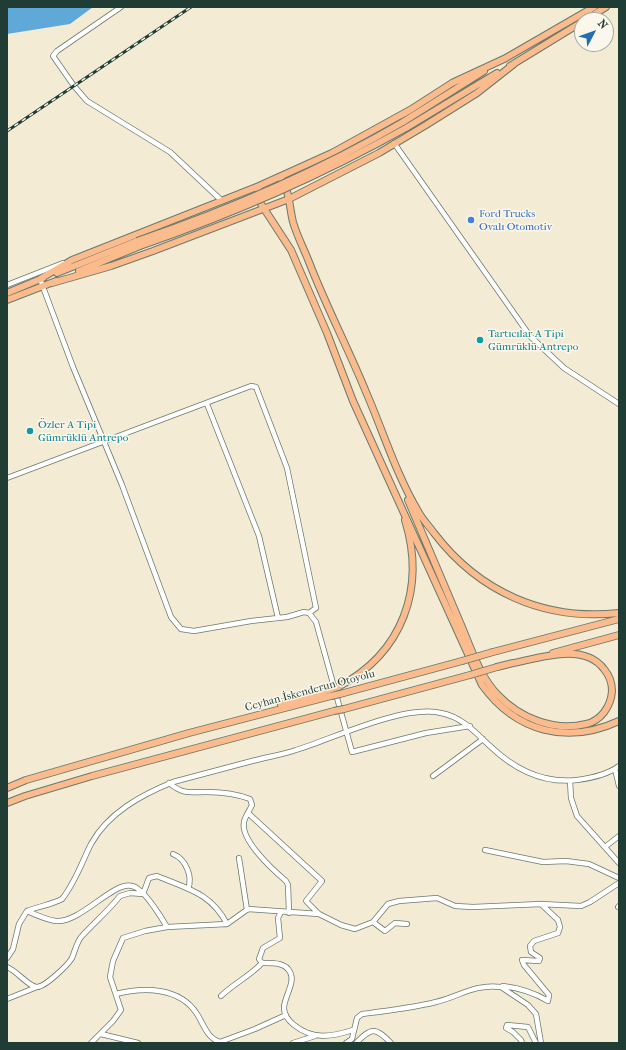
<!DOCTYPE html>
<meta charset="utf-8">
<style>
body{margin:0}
#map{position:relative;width:626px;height:1050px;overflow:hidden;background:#f4ebd4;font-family:"IM FELL French Canon",serif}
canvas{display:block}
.frame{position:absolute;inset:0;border:8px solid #1f3d34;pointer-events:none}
.north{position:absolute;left:574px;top:12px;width:40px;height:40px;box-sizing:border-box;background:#fbf7ec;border:1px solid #a3ada2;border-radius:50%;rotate:49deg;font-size:11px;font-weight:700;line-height:16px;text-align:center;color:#1f3d34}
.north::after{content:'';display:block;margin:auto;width:14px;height:18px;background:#1f6fb2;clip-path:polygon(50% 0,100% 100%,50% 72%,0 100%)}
</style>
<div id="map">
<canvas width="626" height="1050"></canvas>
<div class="frame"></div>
<div class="north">N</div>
</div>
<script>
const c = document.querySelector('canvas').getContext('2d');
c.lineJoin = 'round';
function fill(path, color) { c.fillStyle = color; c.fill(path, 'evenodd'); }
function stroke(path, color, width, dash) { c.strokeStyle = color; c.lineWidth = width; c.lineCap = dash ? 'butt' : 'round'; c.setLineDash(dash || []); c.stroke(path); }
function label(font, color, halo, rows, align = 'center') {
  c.font = font + ' "IM FELL French Canon",serif'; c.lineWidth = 3; c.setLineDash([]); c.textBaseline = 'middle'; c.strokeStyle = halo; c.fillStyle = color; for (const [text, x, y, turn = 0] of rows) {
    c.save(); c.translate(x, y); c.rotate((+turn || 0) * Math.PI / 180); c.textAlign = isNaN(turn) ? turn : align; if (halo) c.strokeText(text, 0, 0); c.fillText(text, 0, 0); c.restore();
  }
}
const water = new Path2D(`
 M7,7H93L70,24L7,34Z`);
const minor = new Path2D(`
 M121,7L57,51L53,56L74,86L87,101L170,152L221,200
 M394,143L530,336L564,368L619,404
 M40,279L73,367L122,485L171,617L181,629L194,631L251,621L287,617L304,612L309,613L316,622L352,752L426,733L470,726
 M7,285L63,263
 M207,404L259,536L278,618
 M7,478L251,386L256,387L287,468L316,608L309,613
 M615,769L619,786
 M433,776L483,739
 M570,781L571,798L577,816L619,863
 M169,783C184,795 189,792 206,792C220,792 237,794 250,799L252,805C250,810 245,816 244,822C240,840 273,870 286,881L288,885L289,913
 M248,813L322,881L306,901L319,914
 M605,847L619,836
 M485,850L543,862L566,861L589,864L619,878
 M173,854C186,859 193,877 188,889
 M239,858L247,910
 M541,904L558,920L560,927L558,933L534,941L530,946L531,952L540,958L539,961L522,960L524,965L549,995L548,1001C533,992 520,988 503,986L501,987L528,1005L536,1014L541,1043
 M618,907L619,906
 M281,912L278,918L280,938L263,948L259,959L262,963C272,963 285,962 290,972C296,982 284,997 284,1008C284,1015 289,1021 294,1025C313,1040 331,1037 353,1030
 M373,922L385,931L395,923L407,924
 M167,927C161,917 144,888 132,886C113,881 81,923 56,921C47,920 36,915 27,911C39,906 51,905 62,899C75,883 82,862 91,844C108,813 141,795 173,782C199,775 226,768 252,761C266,757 282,755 296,750C332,739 404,704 441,713C462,717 475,732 490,746C514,769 542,784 577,780C592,778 607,775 619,766
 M7,958L13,949L19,924L27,911
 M7,967C17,971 29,987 37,987C45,987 68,965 72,958C75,951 77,941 82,936C95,922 108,911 120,896L130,893L143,894L149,878L157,876C188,889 211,893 227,924
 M116,994C144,987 180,987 197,1014C204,1025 207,1038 220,1042L255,1029L286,1015
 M221,996C233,984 250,976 262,963
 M7,999L37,987
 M101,1034L138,1043
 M91,1043L113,1021L121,1010L110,977L113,961L123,938L145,931L167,927L227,924L248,909L319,914L341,925L355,929L373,922L388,904L399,901L437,898L455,906L473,907L541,904L581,906L590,902L619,883
 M293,1043L315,1036
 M346,1043L352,1039L357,1018L362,1014C386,1011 412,1008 436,1002C461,996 473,984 501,987
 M356,1043C372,1027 375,1027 391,1043
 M522,1043L521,1040L513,1032L506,1028L507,1025L528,1027L536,1043`);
const highway = new Path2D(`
 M585,20L606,7
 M504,59L594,7
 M510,66L582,22
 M403,122L484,71
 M406,128L497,73
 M280,177C290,191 289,206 293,222C297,236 304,249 309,262C326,306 348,348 366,392C383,431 396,474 418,511C422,519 429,526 434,533C479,592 544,621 619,613
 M259,186L258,193L261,204L291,250L327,333L353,401L482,685C516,732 567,745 619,721
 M79,271L140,246
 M57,273L137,241
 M40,279L72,260L259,186L332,153L410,110L452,83L506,58
 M52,283L111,266L153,251L289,199L379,153L426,125L477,93L514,64
 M7,293L43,278
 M7,300L56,281
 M408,500C425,540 442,580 459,620C470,645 479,676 498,695C520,718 554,732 586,724C601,721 611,706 612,691C612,683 609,675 604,669C583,641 537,659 509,664
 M493,652L619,619
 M553,653L619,635
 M497,667L513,663
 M338,687C403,653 426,588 405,520
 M340,694L462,661
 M281,705L329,690
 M344,709L470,675
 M7,788L26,780L189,733L331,696
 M7,803L25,796L92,776L334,711`);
const rail = new Path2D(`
 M7,131L191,7`);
const highwayBridge = new Path2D(`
 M137,241C231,209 317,172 403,122
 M140,246C233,214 320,176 406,128
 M462,661L493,652
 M470,675L497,667
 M329,690L338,687
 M331,696L340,694
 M334,711L344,709`);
const markers = [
 [471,220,4,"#3f7fe0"],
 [480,340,4,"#0f9aa8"],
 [30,431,4,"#0f9aa8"]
];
const shopNames = [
 ["Ford Trucks",479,214],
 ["Ovalı Otomotiv",479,227]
];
const cultureNames = [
 ["Tartıcılar A Tipi",488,334],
 ["Gümrüklü Antrepo",488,347],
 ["Özler A Tipi",38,425],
 ["Gümrüklü Antrepo",38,438]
];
const streetNames = [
 ["Ceyhan-İskenderun Otoyolu",310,691,-15]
];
fill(water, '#5fa8d7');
stroke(minor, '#6a7a6c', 6);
stroke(highway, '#6a7a6c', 8);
stroke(minor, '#fff', 4.5);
stroke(highway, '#fbbb8d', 6);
stroke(rail, '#1f3d34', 3);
stroke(rail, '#fbf7ec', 1.5, [4.5]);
stroke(highwayBridge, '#6a7a6c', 8, []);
stroke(highwayBridge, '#fbbb8d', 6);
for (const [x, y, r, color] of markers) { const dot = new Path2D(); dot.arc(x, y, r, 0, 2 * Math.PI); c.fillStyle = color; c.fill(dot); stroke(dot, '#fbf7ec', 1.5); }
label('11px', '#366cbe', '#fbf7ec', shopNames, 'left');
label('11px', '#0d838f', '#fbf7ec', cultureNames, 'left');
label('11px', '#1f3d34', '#fbf7ec', streetNames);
</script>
